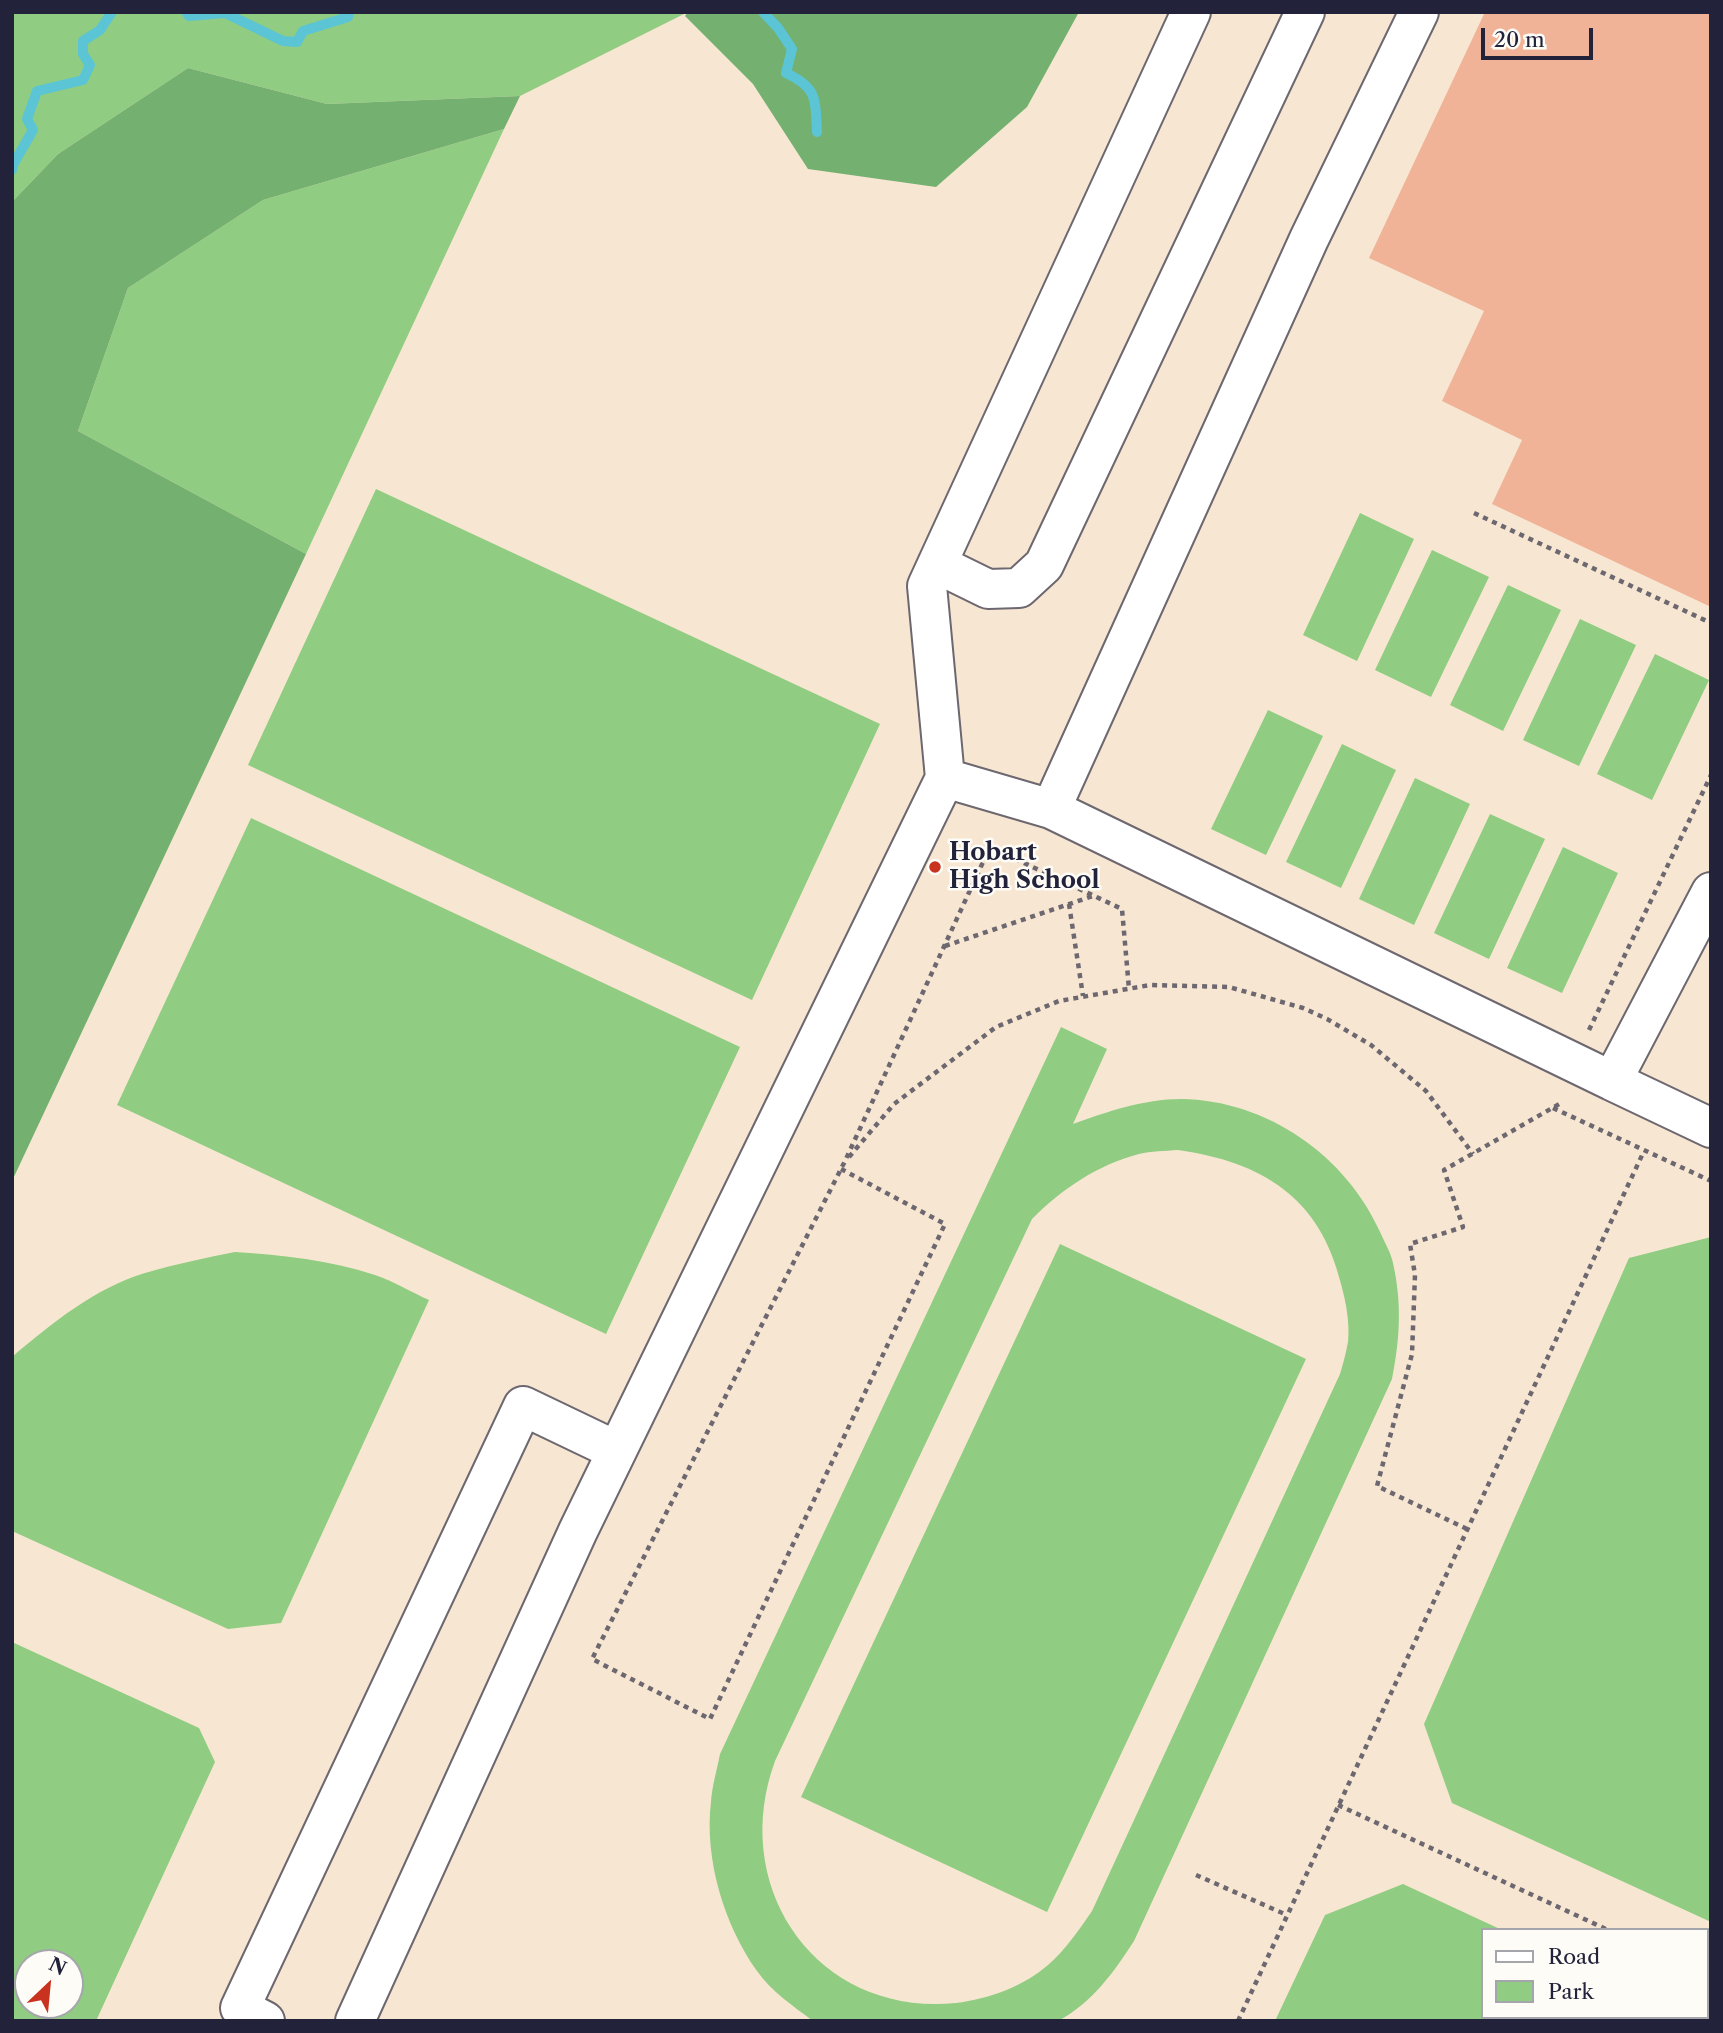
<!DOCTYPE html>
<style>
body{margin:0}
#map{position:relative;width:1723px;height:2033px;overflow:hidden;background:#f7e7d2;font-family:"Libre Caslon Text",serif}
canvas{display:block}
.frame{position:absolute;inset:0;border:14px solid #22223b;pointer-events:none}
.legend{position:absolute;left:1481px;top:1928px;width:228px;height:91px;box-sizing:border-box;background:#fdfcf7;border:2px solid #a5a5ac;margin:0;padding:9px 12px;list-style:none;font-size:21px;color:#22223b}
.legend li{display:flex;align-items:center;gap:14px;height:35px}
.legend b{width:35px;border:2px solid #a5a5ac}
.north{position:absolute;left:14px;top:1949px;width:70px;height:70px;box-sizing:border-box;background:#fdfcf7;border:2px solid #a5a5ac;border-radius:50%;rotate:26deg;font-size:19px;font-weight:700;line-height:28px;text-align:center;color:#22223b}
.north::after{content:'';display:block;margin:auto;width:24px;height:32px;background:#c8321e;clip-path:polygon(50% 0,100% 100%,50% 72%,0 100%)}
.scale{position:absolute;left:1481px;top:28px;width:112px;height:32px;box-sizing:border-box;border:4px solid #22223b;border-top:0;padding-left:9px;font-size:21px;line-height:24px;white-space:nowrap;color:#22223b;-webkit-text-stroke:5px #fdfcf7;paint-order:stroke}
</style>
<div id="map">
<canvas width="1723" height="2033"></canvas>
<div class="frame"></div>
<ul class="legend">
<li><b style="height:9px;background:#fff"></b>Road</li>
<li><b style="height:19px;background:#90cc81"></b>Park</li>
</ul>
<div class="north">N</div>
<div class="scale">20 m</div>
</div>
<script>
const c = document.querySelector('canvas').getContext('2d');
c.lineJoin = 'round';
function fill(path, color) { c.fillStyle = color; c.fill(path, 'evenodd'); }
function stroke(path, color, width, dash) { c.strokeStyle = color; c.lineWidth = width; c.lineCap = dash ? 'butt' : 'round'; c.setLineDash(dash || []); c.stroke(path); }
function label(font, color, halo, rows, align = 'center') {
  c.font = font + ' "Libre Caslon Text",serif'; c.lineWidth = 5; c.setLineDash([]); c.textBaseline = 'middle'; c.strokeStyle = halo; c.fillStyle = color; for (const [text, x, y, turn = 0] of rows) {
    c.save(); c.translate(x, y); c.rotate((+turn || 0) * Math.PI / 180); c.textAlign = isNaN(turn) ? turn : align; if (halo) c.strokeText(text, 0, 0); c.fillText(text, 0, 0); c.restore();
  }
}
const green = new Path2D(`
 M12,12H688L520,96L327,104L188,68L58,154L12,202Z
 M504,129L306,554L78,431L128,288L263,200Z
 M376,489L880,724L752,1000L248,765Z
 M1360,513L1414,539L1357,661L1303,635Z
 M1432,550L1489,577L1431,697L1375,670Z
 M1508,585L1561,610L1503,731L1450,705Z
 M1580,619L1636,645L1579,766L1523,740Z
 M1655,654L1709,680L1652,800L1597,774Z
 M1268,710L1323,736L1266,855L1211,829Z
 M1342,744L1396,770L1341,888L1286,862Z
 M1415,778L1470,804L1414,925L1359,899Z
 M1490,814L1545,839L1489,959L1434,933Z
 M251,818L740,1047L606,1334L117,1105Z
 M1563,847L1618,873L1562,993L1507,968Z
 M1061,1027L1107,1049L1073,1124C1106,1112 1144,1099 1181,1099C1267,1100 1347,1156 1381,1234C1385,1243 1391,1253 1393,1263C1402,1303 1400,1339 1392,1379L1134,1941C1114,1972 1092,2003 1058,2021H813C793,2006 771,1991 757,1971C724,1925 704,1858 711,1802C712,1786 717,1770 720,1754ZM1178,1150C1262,1162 1320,1197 1341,1284C1346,1302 1350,1323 1348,1342C1346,1353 1343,1364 1340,1374L1092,1911C1078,1931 1066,1949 1048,1965C1024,1986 989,1999 956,2003C818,2017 728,1889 775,1761L1032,1219C1062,1189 1097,1165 1139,1154C1151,1151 1165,1151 1178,1150Z
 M1711,1237V1922L1452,1803L1424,1724L1629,1258Z
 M1060,1244L1306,1359L1047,1912L801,1797Z
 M235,1252C283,1255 329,1260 375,1275C393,1281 411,1292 429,1300L281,1623L228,1629L12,1531V1357C52,1323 95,1288 145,1273C175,1264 205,1258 235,1252Z
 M12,1642L199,1728L215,1762L96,2021H12ZM28,1963H70V2005H28Z
 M1403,1884L1502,1930H1483V2017H1689L1697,2021H1275L1325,1915Z`);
const forest = new Path2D(`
 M688,12H1079L1027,107L936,187L808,169L753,84L685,16Z
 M188,68L327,104L520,96L504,129L263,200L128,288L78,431L306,554L12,1181V202L58,154Z`);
const stream = new Path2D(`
 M186,12L189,16L225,13L283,41L297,42L303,31L348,17L349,12
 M763,12L778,28L792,49L786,73C818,88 815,99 817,132
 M12,170L14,163L33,130L27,119L37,91L83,80L90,65L83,54V41L100,30L112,12`);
const building = new Path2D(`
 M1485,12H1711V607L1492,504L1522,440L1442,401L1484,311L1369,258Z`);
const path = new Path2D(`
 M1474,513L1711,623
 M1069,904L1083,996
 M945,946L1093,896
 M1589,1030L1711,775
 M1553,1108L1711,1181
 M849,1157L894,1104L996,1027L1059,1001L1150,985L1229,987L1303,1008L1327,1019L1371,1045L1426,1091L1473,1154
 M841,1169L945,1224L710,1719L592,1659L841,1169L845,1161L990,847L1122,909L1129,989
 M1467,1529L1377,1486L1412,1354L1415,1275L1410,1244L1463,1227L1444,1170L1561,1103
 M1338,1805L1608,1930
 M1196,1875L1287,1915
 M1238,2021L1644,1151`);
const minor = new Path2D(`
 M937,564L988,589L1019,588L1044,565L1305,12
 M945,778L1051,809L1612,1081
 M1051,809L1309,239L1419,12
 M1711,892L1612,1081L1711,1128
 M265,2021L240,2008L523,1406L617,1451
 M355,2021L578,1531L945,778L927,586L1191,12`);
const markers = [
 [935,867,7,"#c8321e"]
];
const poiNames = [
 ["Hobart",949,853],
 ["High School",949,881]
];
fill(green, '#90cc81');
fill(forest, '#74b06f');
stroke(stream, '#5bc5d6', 10);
fill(building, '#f0b397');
stroke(minor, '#6d6770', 42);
stroke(path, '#6d6770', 4.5, [5, 5]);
stroke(minor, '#fff', 38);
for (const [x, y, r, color] of markers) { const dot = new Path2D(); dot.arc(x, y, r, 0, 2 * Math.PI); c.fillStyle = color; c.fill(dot); stroke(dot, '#fdfcf7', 2.5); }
label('bold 24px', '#22223b', '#fdfcf7', poiNames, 'left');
</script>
